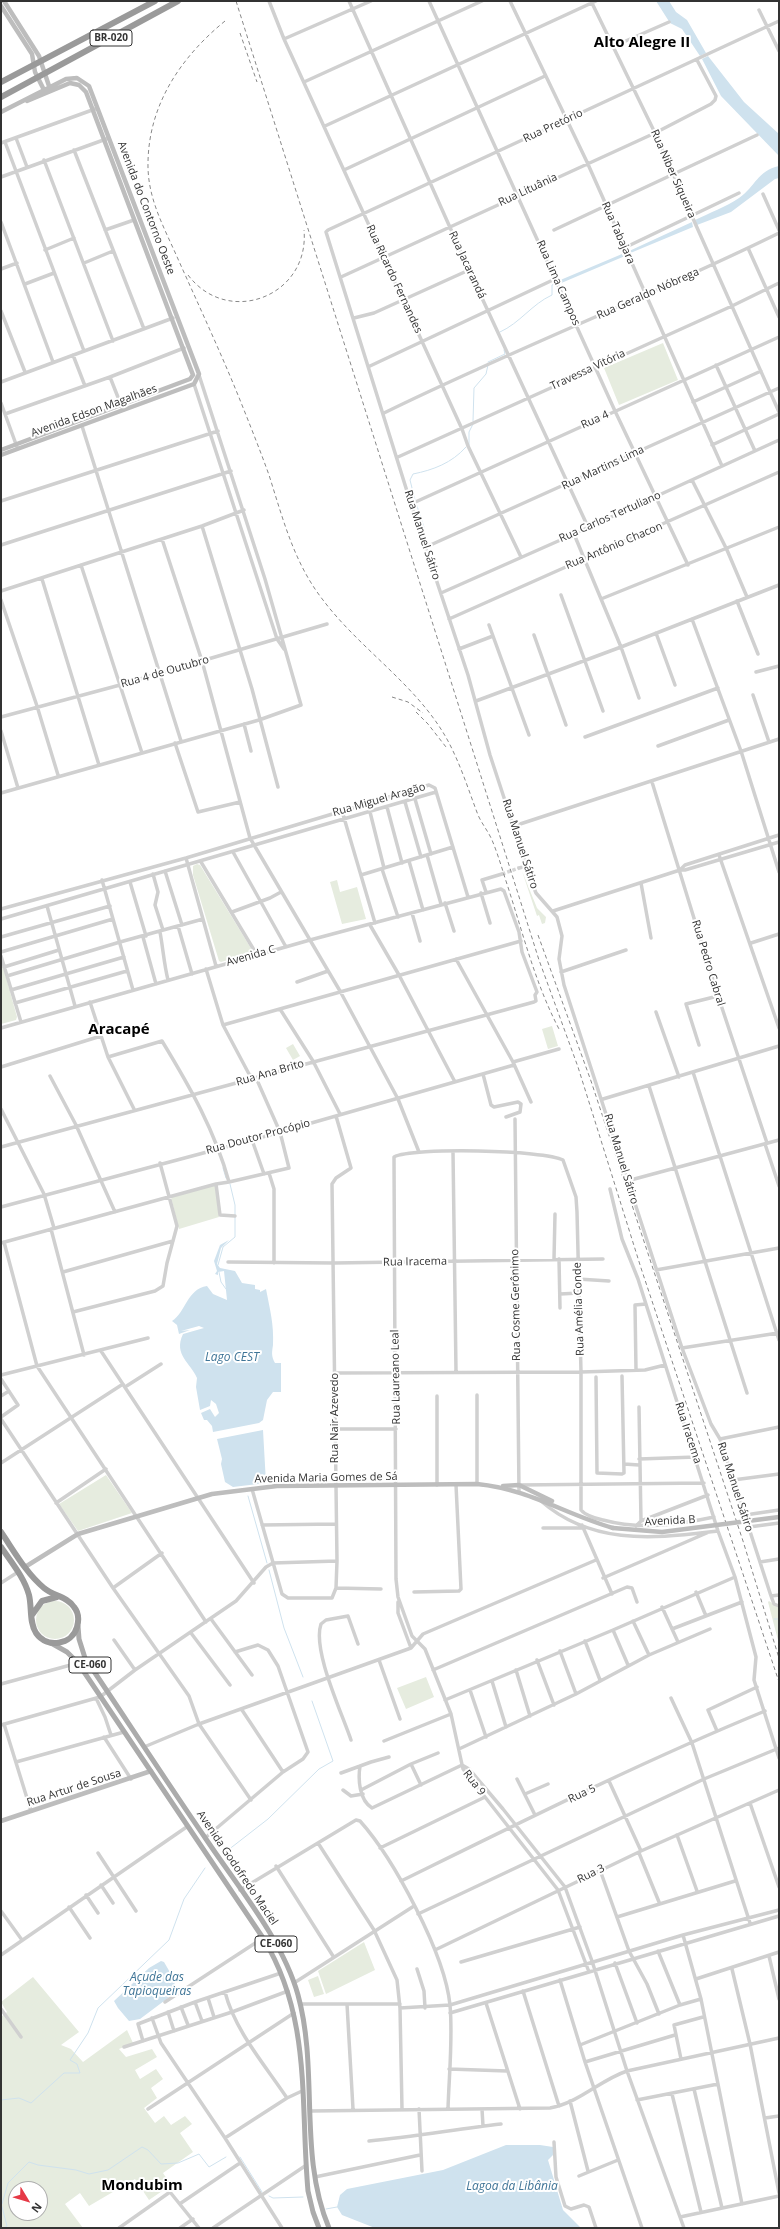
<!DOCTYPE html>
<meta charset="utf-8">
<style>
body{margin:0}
#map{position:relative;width:780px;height:2229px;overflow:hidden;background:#fff;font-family:"Open Sans",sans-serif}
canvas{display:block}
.frame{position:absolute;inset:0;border:2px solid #333;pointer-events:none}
.north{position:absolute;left:8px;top:2181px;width:40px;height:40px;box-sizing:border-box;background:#fff;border:1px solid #adadad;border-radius:50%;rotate:128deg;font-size:11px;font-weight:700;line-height:16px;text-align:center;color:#333}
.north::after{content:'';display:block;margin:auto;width:14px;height:18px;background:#e63946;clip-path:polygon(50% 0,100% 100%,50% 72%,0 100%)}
</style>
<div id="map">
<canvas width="780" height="2229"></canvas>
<div class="frame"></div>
<div class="north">N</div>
</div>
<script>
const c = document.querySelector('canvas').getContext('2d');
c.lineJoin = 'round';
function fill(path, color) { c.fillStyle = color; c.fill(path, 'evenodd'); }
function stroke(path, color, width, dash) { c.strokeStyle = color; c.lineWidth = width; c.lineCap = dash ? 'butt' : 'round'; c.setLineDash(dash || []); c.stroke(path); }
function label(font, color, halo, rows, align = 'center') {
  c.font = font + ' "Open Sans",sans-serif'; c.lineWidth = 4; c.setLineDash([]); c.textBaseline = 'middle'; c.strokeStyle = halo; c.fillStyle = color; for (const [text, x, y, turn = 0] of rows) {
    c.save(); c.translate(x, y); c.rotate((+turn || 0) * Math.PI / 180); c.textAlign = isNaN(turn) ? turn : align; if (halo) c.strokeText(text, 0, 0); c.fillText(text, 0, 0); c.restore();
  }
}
const green = new Path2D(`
 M663,343L678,380L619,405L604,368Z
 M197,864L200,865L252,950L251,953L221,962L219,961L193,875V866Z
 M522,871L537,908L546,917L545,923L542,924L539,915L537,916Z
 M337,880L340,892L357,887L366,919L342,924L330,882Z
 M1,959L17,1017L16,1020L1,1024Z
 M552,1026L558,1046L548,1049L542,1029Z
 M293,1044L300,1056L293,1060L286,1048Z
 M215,1185L219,1217L179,1229L171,1197Z
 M106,1475L132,1513L78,1531L59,1504Z
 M36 1620a19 19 0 1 1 38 0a19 19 0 1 1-38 0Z
 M769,1601L779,1608V1644L768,1602Z
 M426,1677L434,1697L406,1709L397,1688Z
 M364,1942L375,1970L326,1994L318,1971Z
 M318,1976L324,1994L314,1997L308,1980Z
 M33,1977L79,2032L61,2045L71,2049L83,2062L127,2030L133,2043L119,2049L126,2057L152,2049L157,2057L135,2070L140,2079L156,2069L163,2079L151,2088L157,2098L144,2108L155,2123L164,2116L171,2125L185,2116L192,2124L180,2133L193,2152L163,2173L171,2185L149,2200L135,2179L89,2206L80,2193L65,2204L83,2228H1V2017L7,2012L1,2002ZM16,2189H40V2213H16Z`);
const water = new Path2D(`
 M656,1H669L676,12L687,20L706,53L700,56L682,29L670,23Z
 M708,56L744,102L779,134V156L721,96L702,59Z
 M779,166V178L775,179L731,212L697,225L695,220C709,213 726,207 739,198C756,186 757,171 779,166Z
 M692,222L693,227L628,254L627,252Z
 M622,254L625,256L559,284L558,281Z
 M229,1240L221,1248L217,1264L220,1268L235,1271L242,1283L255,1285V1289L260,1290V1292L266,1289C270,1310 274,1324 273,1345C272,1352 271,1356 275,1363H281V1392H273L267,1400L263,1420L259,1423L213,1432L212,1426L207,1420H204L201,1413L210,1409L215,1417L219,1413L216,1404L211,1400L210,1406L200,1410L196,1387L197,1378C191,1363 173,1355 183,1334L204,1328L199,1326L181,1331L190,1330L179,1334L177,1325L172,1321C186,1312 187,1289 207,1286L213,1294L227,1300L224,1271L218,1272V1275L215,1274L217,1271L214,1261L220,1245Z
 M263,1430L266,1483L233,1487L225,1482L221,1464L222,1459L217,1439Z
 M161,1961L164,1962L175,1981L172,1995L140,2019L129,2021L118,2008L114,2001L149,1968Z
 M506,2145H540L553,2147V2155L548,2160L563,2210L581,2228H375L342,2215L337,2207L340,2195L347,2189L443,2170Z`);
const stream = new Path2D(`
 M500,332C520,323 532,304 552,295V285L555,284
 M488,362L505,354L504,350
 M473,421L474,388L486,374L488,365
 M469,445V432L473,424
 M415,500L410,480L413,474C433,470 452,463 466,447
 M416,503L424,527
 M223,1168L226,1178
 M218,1265L223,1247L235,1237V1205L230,1184
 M219,1272L221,1282L226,1289
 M248,1496L267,1563
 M269,1570L284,1628L303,1677
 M774,1619H779
 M223,1854L268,1819L319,1769L333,1761L312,1701
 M1,2100L19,2098L31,2103L64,2073H80L77,2064L70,2060L88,2033L98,2008L169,1940L184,1899L205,1868
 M240,2157L262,2192
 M269,2196L273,2198L303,2197
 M1,2203L7,2226L4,2228
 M2,2204L8,2183L29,2162L38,2165L76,2170L89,2174L108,2170L142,2147L148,2150L161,2164L178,2163L199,2154L209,2167L226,2157
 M326,2209L337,2207`);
const streetTunnel = new Path2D(`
 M502,874L519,868`);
const street = new Path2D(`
 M269,1L284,39L462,429L468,446L521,557
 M349,1L469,270L588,527
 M429,1L615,411L688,565
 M510,1L587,162L722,466
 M591,1L655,133L779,412
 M759,10L779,51
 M779,21L328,230L326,232L411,504L468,675L490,755L532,883L536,893L557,917L562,936L559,959L564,985L682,1348L711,1424L720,1439L771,1596L774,1604L779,1606
 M284,39L371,1
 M612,47L669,22
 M304,82L482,1
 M325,126L596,1
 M16,138L27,167
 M5,142L84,351
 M1,143L95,109
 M74,150L144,329
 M44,160L113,341
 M344,170L545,76
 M1,177L109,138
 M763,194L779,230
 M1,222L53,362
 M105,230L134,220
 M554,230L757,135
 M624,248L739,193
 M748,248L779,317
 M45,250L74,238
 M84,263L113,251
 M1,269L17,263
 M341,277L655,133L711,104L715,100L716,96L697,60
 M25,284L54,273
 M1,311L25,372
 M354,318L374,313L469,270
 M73,355L85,386
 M716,365L755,451
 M370,366L555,279
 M110,377L123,410
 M1,382L173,318
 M194,384L277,639L284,649
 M693,402L761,371
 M1,403L17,447
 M384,413C514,349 649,297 779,233
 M5,414L110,377L184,348
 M82,426L181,741
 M712,445L779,414
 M398,457L732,306L779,283
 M692,480L727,550L747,597
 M1,501L218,431
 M411,504L779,337
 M202,526L252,689L278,787
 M574,534L621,647L639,698
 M162,539L202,661L250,838L340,991L398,1099L419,1152
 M1,545L231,471
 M426,547L779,388
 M81,565L142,753
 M42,579L99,765
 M1,591L202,526L244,510
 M441,593L574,534L779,440
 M561,595L603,711
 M601,599L779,527
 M1,600L37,706L58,775
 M737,601L758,654
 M449,619L779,472
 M692,619L741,751L779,872
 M489,625L529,735
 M656,633L675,685
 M534,635L566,725
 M459,649L493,636
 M756,672L779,666
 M753,695L769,742
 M476,701L621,647L779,585
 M1,717L120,685L327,624
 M244,724L251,751
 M1,731L18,788
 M585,737L718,688
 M175,743L198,812L240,802
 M658,746L729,720
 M652,782L718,996L767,1143
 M1,793L259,720L301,705L265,579L199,375
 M415,799L431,854
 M405,802L421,857
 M387,807L402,863
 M342,811L375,923
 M370,812L384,868
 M514,826L779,739
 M233,852L286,947
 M427,855L441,904
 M719,855L779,1028
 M186,858L216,966
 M409,861L423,910
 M201,862L257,955
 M519,868L527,866
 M382,869L398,917
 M680,870L685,865L779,835
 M165,871L182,925
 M153,874L158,892L155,905L163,930
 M361,875L453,847
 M102,880L133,990
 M130,882L146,936
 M641,883L651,938
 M486,892L482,880L502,874
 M481,893L490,923
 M445,903L454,931
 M47,906L75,1006
 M1,909L186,858L429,785L435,788L468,897
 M553,911L680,870H685L779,842
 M232,912L270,898L281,892
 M412,913L420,941
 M1,919L436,792
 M370,925L399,975L455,1082
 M178,926L192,974
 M160,932C163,948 164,964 168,980
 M1,937L110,906
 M143,937L156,984
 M751,943L779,934
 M1,952L113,919
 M1,956L21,1022
 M456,959L513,1062L531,1102
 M4,967L59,950
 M561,972L626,950
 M7,976L120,942L203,919
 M297,982L328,971
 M11,990L124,957
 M90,1002L108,1057L134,1109
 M15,1003L127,971
 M280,1009L313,1061L340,1114
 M656,1012L679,1077
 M223,1025L521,941
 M1,1028L310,940L501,889L504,891L519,932L522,952L537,992L535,995L536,1001L534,1002L1,1147
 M699,1045L686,1004L718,996
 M108,1057L162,1041C190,1087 215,1131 229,1182
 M513,1062L559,1049
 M1,1067L101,1036
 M693,1072L779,1340
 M483,1074L491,1105L494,1107L518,1102L521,1104L520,1112L506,1117
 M50,1076L76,1125L115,1212
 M649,1086L747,1393
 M603,1099L779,1046
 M1,1109L44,1194L54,1228
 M515,1119L519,1492
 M252,1140L264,1174
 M765,1144L779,1186
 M453,1152L456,1371
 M269,1173L274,1189V1263
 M627,1181L779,1140
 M216,1184L220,1215L235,1216
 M610,1189L622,1239L638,1279L718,1531L735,1577L756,1657L754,1680L779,1758
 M1,1207L252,1140L514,1065
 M51,1229L84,1355
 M4,1242L37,1366L206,1622
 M1,1243L216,1184L229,1182L289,1168L280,1132L257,1080L249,1074L223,1025L206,969
 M554,1259L555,1214
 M559,1259L560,1308
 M228,1262L334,1263L603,1259
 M656,1270L779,1248
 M63,1272L173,1241
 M578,1279L609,1281
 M560,1294L579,1293
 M73,1312L155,1291L163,1286L167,1263L177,1226L160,1163
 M682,1348L778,1333
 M101,1351L254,1583
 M636,1370L635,1305L646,1304
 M335,1373L581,1372L645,1370L665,1365
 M1,1375L148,1338
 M596,1377L597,1473L622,1474L624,1473L622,1376
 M1,1379L18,1405L1,1417
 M125,1387L161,1364
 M1,1396L9,1391
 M639,1407L641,1521
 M1,1419L113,1588L189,1696L199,1724L251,1800
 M335,1429H396
 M720,1439L779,1427
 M639,1459L696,1457
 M1,1463L123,1384
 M624,1464L639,1465
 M733,1480L779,1474
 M477,1484V1395
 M437,1485V1396
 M520,1485L704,1483
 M252,1489L282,1594L288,1598H332L336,1588L337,1561L332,1184L336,1178L351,1168L336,1116
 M541,1501C590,1544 650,1539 709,1532
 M56,1503L106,1469
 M745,1515L779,1510
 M262,1525L336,1524
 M582,1525L612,1594
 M636,1526L641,1521L708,1495
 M749,1527L779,1523
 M543,1528H583
 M760,1562L779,1559
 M603,1578L709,1532L718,1531
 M1,1583L18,1572
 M113,1588L162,1553
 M336,1588L381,1589
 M414,1592L459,1591L461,1589L456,1485
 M696,1592L706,1616
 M771,1596L779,1595
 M398,1602V1613L411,1648
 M662,1607L678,1642
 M211,1619L252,1675
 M633,1621L649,1655
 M672,1629L742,1602
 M613,1630L628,1665
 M191,1633L230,1685
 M114,1640L135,1670
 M585,1641L600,1680
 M560,1651L576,1694
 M379,1660L400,1719
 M537,1660L554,1705
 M433,1670L627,1587L632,1588L637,1602
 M516,1670L530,1716
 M492,1681L506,1727
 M1,1684L78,1663
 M470,1690L486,1737
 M96,1698L105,1717L111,1735
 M671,1698L692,1743L750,1923
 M445,1700L613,1630L735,1577
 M242,1710L283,1772
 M4,1724L31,1811
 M1,1725L100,1697L135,1670L236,1601L266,1567L273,1563L337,1561
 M717,1731L708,1710L757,1687
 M104,1737L131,1779
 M351,1740C342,1713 312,1650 321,1624L326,1620L348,1616L358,1644
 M384,1741L451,1714
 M144,1747L199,1724L411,1648L423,1634L596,1560
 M459,1749L576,1694L649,1655L710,1629
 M16,1762L124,1732
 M411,1764L421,1785
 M462,1765L469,1769L503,1809L565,1887L592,1961L627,2071L684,2228
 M360,1766C358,1779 359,1800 372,1808L462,1765
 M341,1773L371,1762L389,1757
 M517,1779L535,1815
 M609,1781L641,1851
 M343,1790L351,1796L363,1794
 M361,1790L411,1764L438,1753
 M525,1794L548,1784
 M750,1803L779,1887
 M677,1835L697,1891
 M205,1838L283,1772L303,1759L308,1752L278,1666L268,1650L258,1645L235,1652
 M318,1843L374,1930L397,1980L400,2008L402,2109
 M380,1848L485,1797
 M98,1853L136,1911
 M639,1853L659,1902
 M276,1866L333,1956
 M600,1870L629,1951L647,1984L659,2014
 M401,1881C521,1822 641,1762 765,1711
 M101,1885L113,1903
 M240,1890L356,1820L360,1821C394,1859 445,1954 450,2005C453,2039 449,2075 448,2109
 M86,1895L98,1913
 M69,1907L90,1938
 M1,1911L22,1940
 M418,1914L704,1779L779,1748
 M617,1917L735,1881
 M683,1935L701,1999L742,2204
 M435,1950L641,1851L779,1790
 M658,1951L680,2005
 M1,1955L188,1826
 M769,1956L779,1999
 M461,1962L580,1927
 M615,1963L637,2023
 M417,1969L424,1991L425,2008
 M732,1969L750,2044L779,2193
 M589,1972L558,1890L463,1769L451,1714L425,1649L412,1636L398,1597L396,1579L394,1157C412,1147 545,1150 563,1160L576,1197L577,1212L581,1372V1510C586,1516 595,1518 603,1520C640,1530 677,1525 714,1517
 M696,1979L779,1952
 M560,1980L585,2062L642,2228
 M294,1983L414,1906
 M523,1991L559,2106
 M225,1992C235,2031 265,2065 287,2098
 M208,1998L214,2017
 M165,2002L263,1938
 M195,2002L202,2021
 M486,2003L520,2109
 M301,2004H400
 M347,2004L353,2109
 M181,2007L188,2025
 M400,2008L450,2005L683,1935L779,1910
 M1,2009L21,2037
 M168,2012L174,2031
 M450,2013L779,1916
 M152,2018L161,2043L225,2138L282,2228
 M143,2041L138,2024L195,2002L281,1973
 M580,2045L680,2005L701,1999
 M124,2047L232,2012L288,1991
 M681,2059L674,2025L703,2017
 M585,2062L675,2035
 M449,2069L507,2071
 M694,2089L722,2208
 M672,2094L701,2212
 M637,2100L718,2084
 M570,2101L588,2171
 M148,2109L294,2013
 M419,2109L422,2171
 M482,2109L483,2126
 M311,2111L550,2108C579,2103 600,2080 627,2071L779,2038
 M765,2118L779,2116
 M225,2138L287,2098L302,2091
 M369,2141C413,2137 457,2129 501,2124
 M554,2142L556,2177L565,2206L571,2209L584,2205L589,2207L596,2228
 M579,2176L618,2160
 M315,2177L420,2155
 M181,2203L240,2163
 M680,2217L779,2196
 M119,2228L170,2192L199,2228
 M180,2228L193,2219
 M213,2228L305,2166`);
const secondary = new Path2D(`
 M4,1L39,56L50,89
 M1,6L32,54L35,72L45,92
 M1,112L66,79L77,78L89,86L199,374L194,384L1,455
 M1,450L190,379L193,375L86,92L79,85L70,83L27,101
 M503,1486L519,1485L552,1501
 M25,1567L78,1534L212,1494L277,1486L477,1484C529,1489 564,1514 613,1528
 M1,1821L151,1771`);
const primary = new Path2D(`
 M78,1626L79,1639L85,1658C126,1719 166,1781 208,1842C239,1888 283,1941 298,1995C319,2071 298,2155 329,2228
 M51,1643L67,1652L78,1663L263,1938C312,2018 300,2102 308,2191L313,2212L319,2228`);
const highway = new Path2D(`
 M1,82L155,1
 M1,97L178,1
 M1,1532C14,1551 26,1573 44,1588C53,1596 67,1596 74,1607C79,1613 79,1620 77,1627C72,1645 47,1649 36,1633C29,1622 32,1607 29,1595C24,1577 11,1562 1,1547
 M32,1615L42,1601L57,1597`);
const rail = new Path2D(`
 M236,1L539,960L578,1067L641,1268L779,1682
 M225,21C181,57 149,104 148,162C147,198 164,227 178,259C199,306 221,353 240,400C250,425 260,450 269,475C283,519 294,563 323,600C363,653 425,690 453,751C463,772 470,794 478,815C482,824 488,831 492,840C497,852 501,865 505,878C522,929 534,981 559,1029
 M240,33L257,82
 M188,275C228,328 310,296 304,230
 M392,697L408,702L423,713
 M416,712L428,724L446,747
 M538,935L591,1081L743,1541L779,1658`);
const secondaryBridge = new Path2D(`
 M613,1528L662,1532L779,1517`);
const shields = [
 [111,38,42],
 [90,1665,42],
 [276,1944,42]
];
const shieldNames = [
 ["BR-020",111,38],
 ["CE-060",90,1665],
 ["CE-060",276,1944]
];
const streetNames = [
 ["Rua Pretório",553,126,-25],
 ["Rua Niber Siqueira",673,174,66],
 ["Rua Lituânia",528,190,-25],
 ["Avenida do Contorno Oeste",146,208,69],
 ["Rua Tabajara",618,233,66],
 ["Rua Jacarandá",467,265,65],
 ["Rua Ricardo Fernandes",394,279,65],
 ["Rua Lima Campos",558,283,66],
 ["Rua Geraldo Nóbrega",648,294,-24],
 ["Travessa Vitória",588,370,-25],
 ["Avenida Edson Magalhães",94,411,-20],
 ["Rua 4",595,420,-24],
 ["Rua Martins Lima",603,468,-25],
 ["Rua Carlos Tertuliano",610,517,-24],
 ["Rua Manuel Sátiro",422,535,72],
 ["Rua Antônio Chacon",614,546,-23],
 ["Rua 4 de Outubro",165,672,-16],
 ["Rua Miguel Aragão",379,800,-16],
 ["Rua Manuel Sátiro",520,844,72],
 ["Avenida C",251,956,-16],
 ["Rua Pedro Cabral",708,963,73],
 ["Rua Ana Brito",270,1073,-16],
 ["Rua Doutor Procópio",258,1137,-15],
 ["Rua Manuel Sátiro",621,1159,73],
 ["Rua Iracema",415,1262,-1],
 ["Rua Cosme Gerônimo",516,1305,-91],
 ["Rua Amélia Conde",579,1309,-92],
 ["Rua Laureano Leal",396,1377,-91],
 ["Rua Nair Azevedo",335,1418,-90],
 ["Rua Iracema",688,1433,72],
 ["Avenida Maria Gomes de Sá",326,1478,-1],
 ["Rua Manuel Sátiro",735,1487,72],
 ["Avenida B",670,1521,-3],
 ["Rua 9",474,1783,52],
 ["Rua Artur de Sousa",74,1788,-18],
 ["Rua 5",582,1794,-25],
 ["Avenida Godofredo Maciel",237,1868,56],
 ["Rua 3",591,1874,-26]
];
const waterNames = [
 ["Lago CEST",232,1358],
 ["Açude das",157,1978],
 ["Tapioqueiras",157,1992],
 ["Lagoa da Libânia",512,2187]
];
const districtNames = [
 ["Alto Alegre II",642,43],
 ["Aracapé",119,1030],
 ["Mondubim",142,2186]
];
fill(green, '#e6ecdf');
fill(water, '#cfe2ee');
stroke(stream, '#cfe2ee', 1);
stroke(streetTunnel, '#d6d6d6', 3.5, [3.5, 2]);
stroke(street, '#d0d0d0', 3.5);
stroke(secondary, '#bdbdbd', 4.5);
stroke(primary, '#ababab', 5);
stroke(highway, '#9a9a9a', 6);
stroke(rail, '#888', 1, [4, 3]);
stroke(secondaryBridge, '#bdbdbd', 4.5);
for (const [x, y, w] of shields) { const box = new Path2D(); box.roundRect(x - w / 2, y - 8, w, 16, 3); c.fillStyle = '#fff'; c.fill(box); stroke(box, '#333', 1); }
label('bold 10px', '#333', null, shieldNames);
label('11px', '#333', '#fff', streetNames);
label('italic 12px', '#3f7597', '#fff', waterNames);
label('bold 15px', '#000', '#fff', districtNames);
</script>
